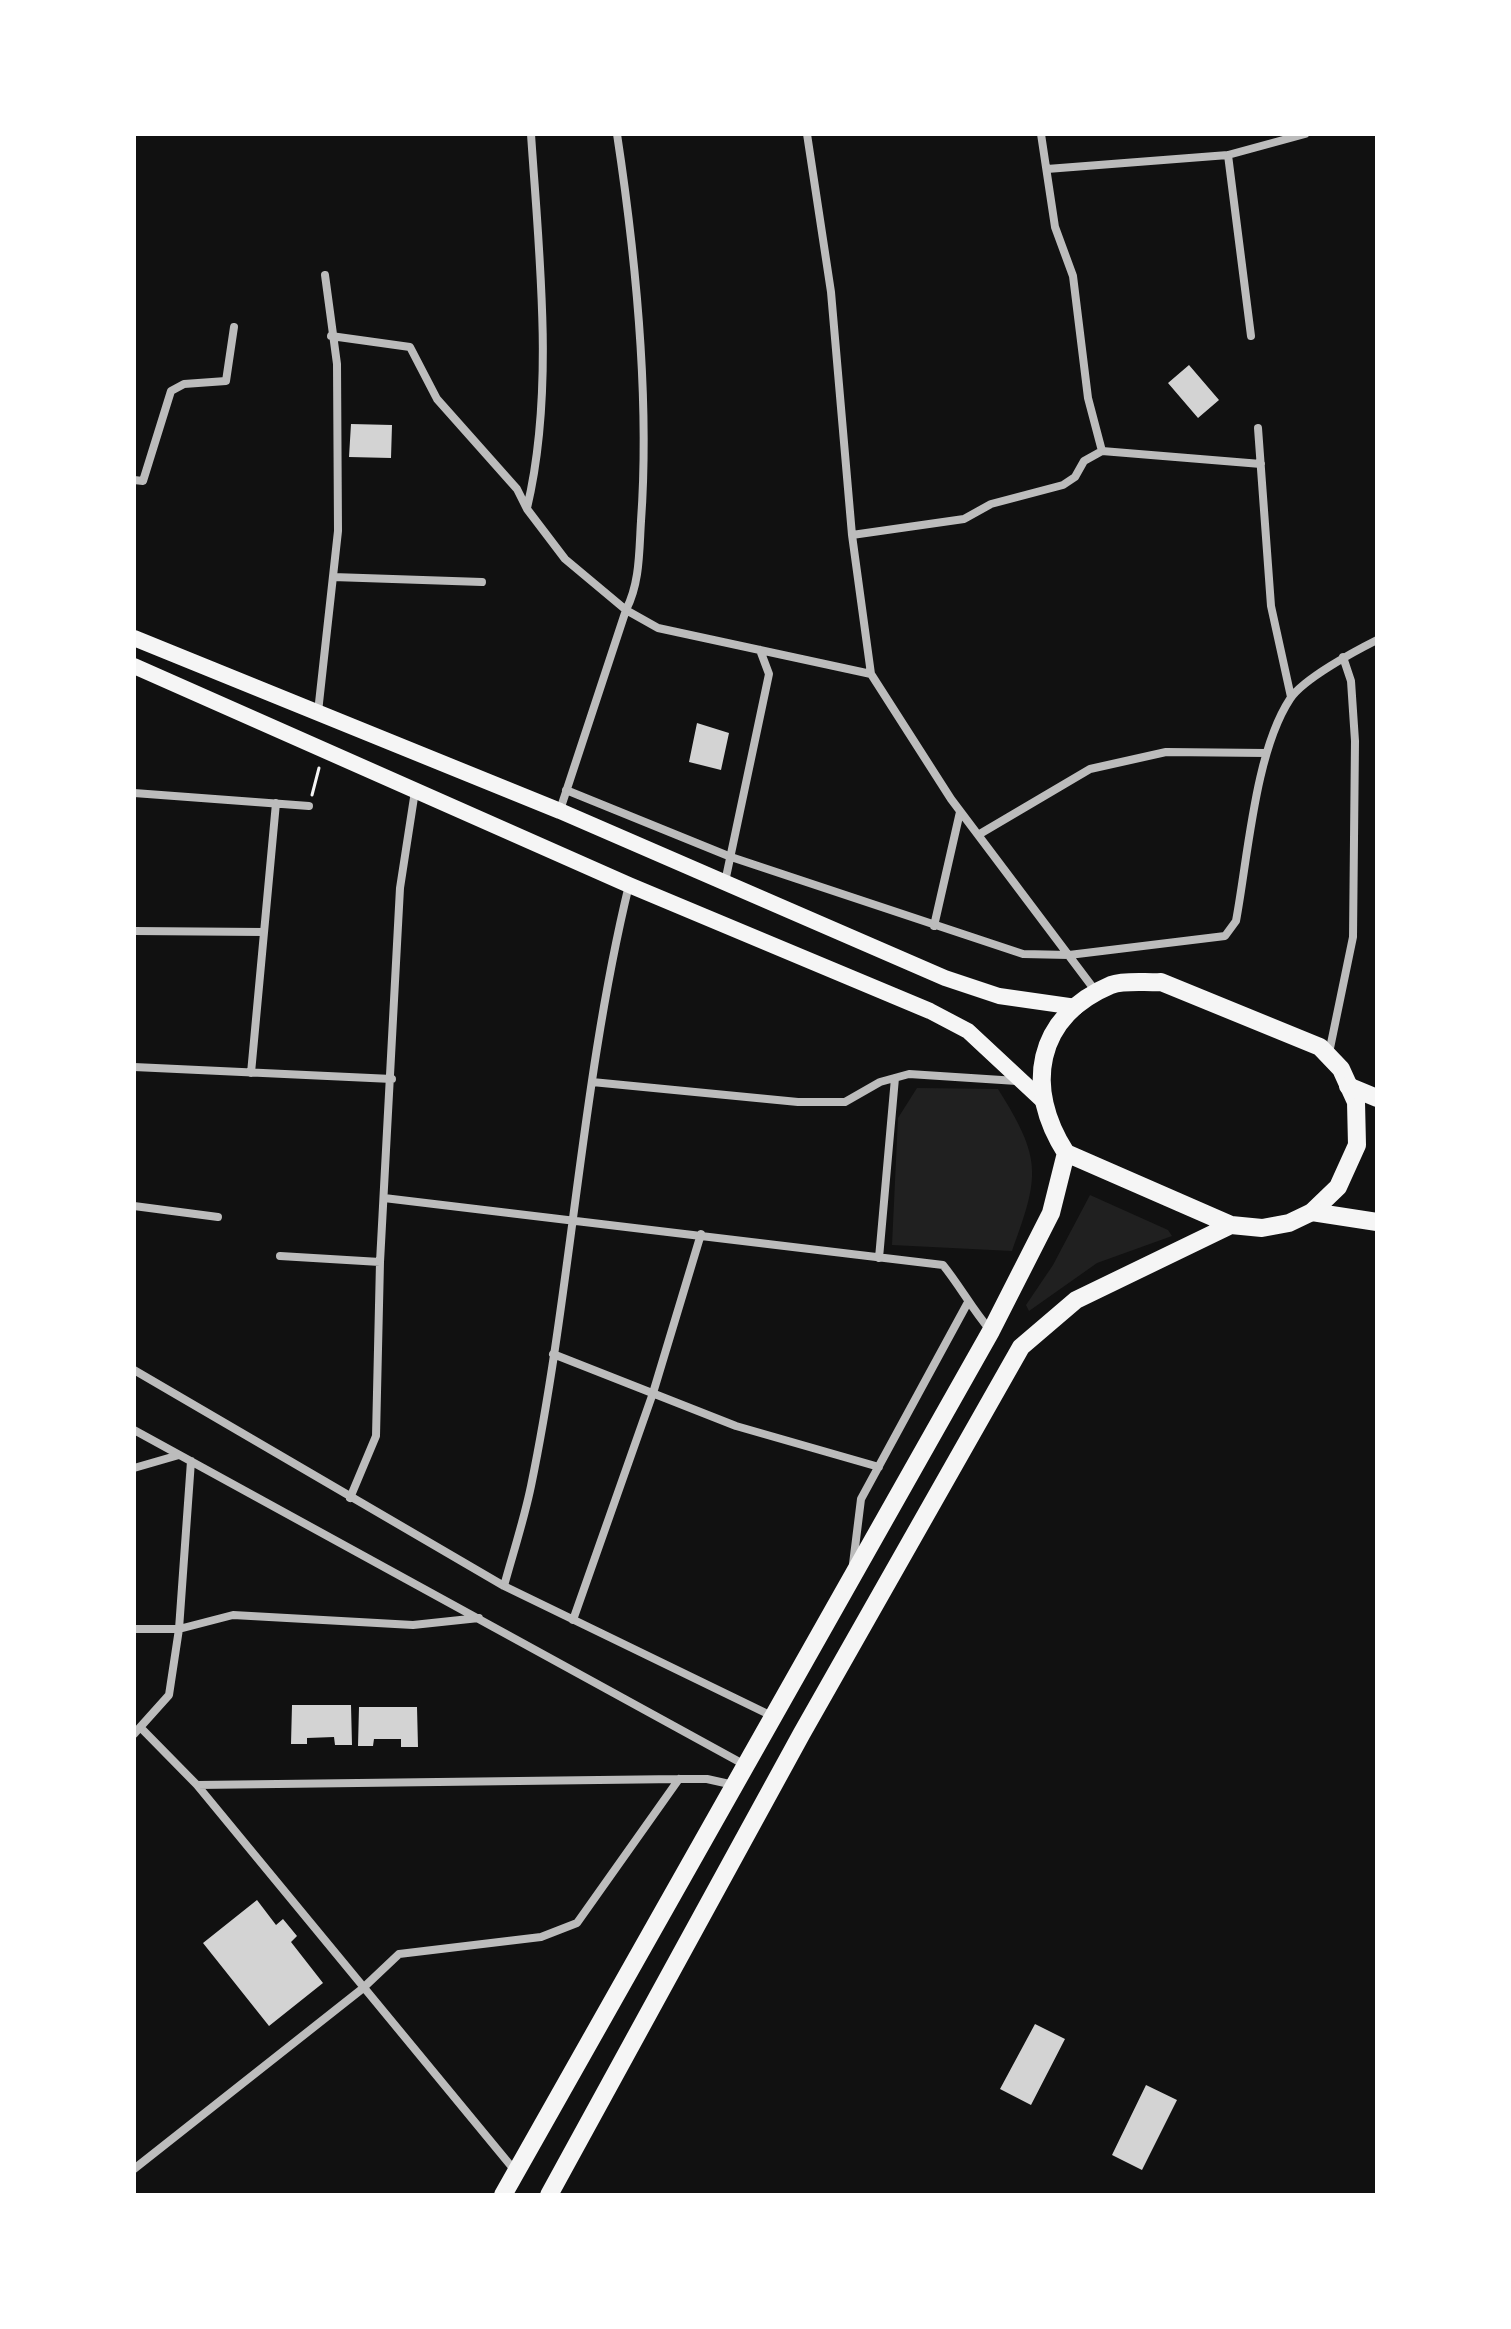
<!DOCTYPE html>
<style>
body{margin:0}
#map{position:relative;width:1511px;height:2329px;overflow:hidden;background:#111;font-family:"Alegreya Sans",sans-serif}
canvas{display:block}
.frame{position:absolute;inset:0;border:136px solid #fff;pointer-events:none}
</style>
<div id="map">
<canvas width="1511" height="2329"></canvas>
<div class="frame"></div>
</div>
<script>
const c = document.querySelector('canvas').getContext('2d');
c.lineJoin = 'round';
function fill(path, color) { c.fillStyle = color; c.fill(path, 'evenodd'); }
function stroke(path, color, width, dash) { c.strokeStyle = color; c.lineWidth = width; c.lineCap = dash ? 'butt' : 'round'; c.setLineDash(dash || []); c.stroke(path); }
const green = new Path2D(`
 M917,1088L998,1089C1042,1159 1040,1175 1012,1251L892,1245L898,1118Z
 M1090,1195L1168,1230L1172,1236L1097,1263L1029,1311L1026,1305L1053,1265Z`);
const building = new Path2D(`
 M1189,365L1219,400L1198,418L1168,383Z
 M351,424L392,425L391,458L349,457Z
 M697,723L729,733L721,770L689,762Z
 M292,1705H351L352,1745H335L334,1737L307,1738V1744H291Z
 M359,1707H417L418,1747H401V1739H374L373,1746H358Z
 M257,1900L276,1925L283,1919L297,1936L291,1942L323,1983L269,2026L203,1943Z
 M1035,2024L1065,2039L1031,2105L1000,2089Z
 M1146,2085L1177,2100L1142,2170L1112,2155Z`);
const path = new Path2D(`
 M312,795L319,768`);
const minor = new Path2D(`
 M807,134L831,292L852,535L871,674L951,799L1097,993
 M1041,134L1055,227L1073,276L1088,398L1102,451
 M1228,155L1251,336
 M1047,169L1228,155L1305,134
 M331,336L410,347L437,399L517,489L527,509L565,559L626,610L658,628L871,674
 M1258,428L1271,606L1291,697
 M134,480L143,481L171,391L184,384L226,381L234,327
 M527,508C555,391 539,254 531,134
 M852,535L964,519L991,504L1063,485L1075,477L1084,461L1102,451L1261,464
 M333,577L482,582
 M318,712L338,531L337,364L325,275
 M566,790L731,857L1023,954L1069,955L1225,936L1236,921C1248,857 1255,752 1290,699C1303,679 1355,651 1377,640
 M134,793L309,806
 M560,810L626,610C640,582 639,553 641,521C650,395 636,259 617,134
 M978,835L1090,769L1166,752L1266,753
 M725,882L769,674L760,650
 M934,926L960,812
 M134,931L264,932
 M1329,1053L1353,937L1355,741L1351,681L1343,657
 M134,1067L392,1079
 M251,1073L276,803
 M592,1082L798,1102H845L880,1082L909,1074L1017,1081
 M384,1198L943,1265C960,1286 972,1309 990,1330
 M134,1206L218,1217
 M280,1256L380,1262
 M879,1258L895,1078
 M553,1354L736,1426L879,1467
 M134,1370L504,1586L772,1716
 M134,1430L745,1765
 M134,1468L179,1455
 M350,1498L376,1436L380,1262L400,888L415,791
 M853,1564L861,1499L967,1304
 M504,1586C513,1553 524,1520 531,1486C572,1287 581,1083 629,885
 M573,1620L653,1393L701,1234
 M134,1629H179L233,1615L413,1625L479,1618
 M141,1728L197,1785L679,1779H707L734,1785
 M134,1734L169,1695L179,1629L191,1461
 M197,1785L516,2172
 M134,2169L362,1989L399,1954L541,1937L577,1923L679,1779`);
const secondary = new Path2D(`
 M134,638L560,811L945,978L999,996L1076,1007
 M134,666L629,885L930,1011L968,1031L1041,1099`);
const primary = new Path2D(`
 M1161,982L1320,1047L1341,1069L1356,1102L1357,1145L1338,1187L1312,1212L1289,1223L1262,1228L1231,1225L1066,1153C1024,1088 1035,1017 1111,985C1125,980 1146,983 1161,982Z
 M503,2195L991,1331L1051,1213L1066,1153
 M549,2195L802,1733L1021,1347L1076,1300L1231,1225`);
const trunk = new Path2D(`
 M1348,1086L1377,1098
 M1312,1212L1377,1222`);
fill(green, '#202020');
fill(building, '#d3d3d3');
stroke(path, '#f5f5f5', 3);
stroke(minor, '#bcbcbc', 8);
stroke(secondary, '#f5f5f5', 16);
stroke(primary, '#f5f5f5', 18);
stroke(trunk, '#f5f5f5', 18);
</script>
